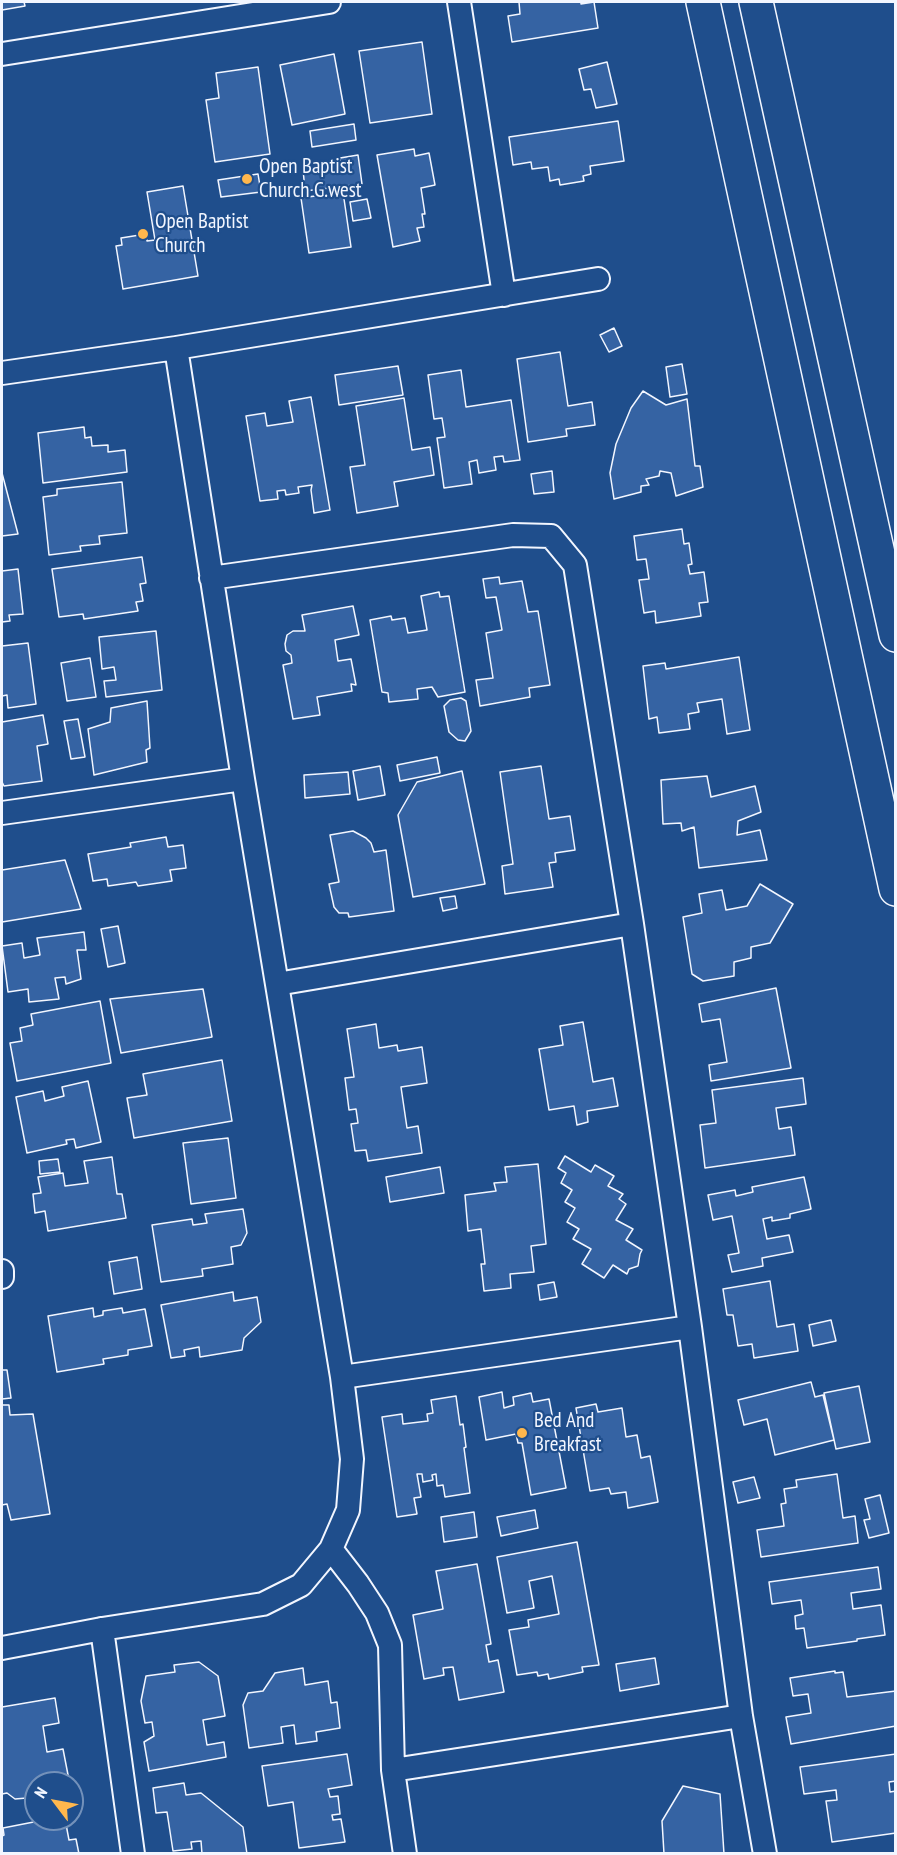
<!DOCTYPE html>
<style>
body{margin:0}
#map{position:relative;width:897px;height:1855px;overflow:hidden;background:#1f4e8c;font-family:"PT Sans Narrow",sans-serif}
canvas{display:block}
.frame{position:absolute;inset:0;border:3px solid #f2f6ff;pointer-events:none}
.north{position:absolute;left:24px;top:1771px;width:60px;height:60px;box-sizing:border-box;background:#1f4e8c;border:2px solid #7391ba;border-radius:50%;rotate:302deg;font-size:16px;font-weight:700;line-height:24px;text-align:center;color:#f2f6ff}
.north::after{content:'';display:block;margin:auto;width:21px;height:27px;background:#ffb74d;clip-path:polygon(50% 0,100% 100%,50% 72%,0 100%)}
</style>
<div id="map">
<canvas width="897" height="1855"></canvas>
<div class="frame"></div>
<div class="north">N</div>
</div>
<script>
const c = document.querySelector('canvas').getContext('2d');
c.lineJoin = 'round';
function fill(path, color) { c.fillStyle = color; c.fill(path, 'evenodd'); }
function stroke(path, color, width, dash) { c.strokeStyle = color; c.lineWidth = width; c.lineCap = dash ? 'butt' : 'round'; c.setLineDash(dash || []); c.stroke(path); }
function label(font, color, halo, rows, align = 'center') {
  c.font = font + ' "PT Sans Narrow",sans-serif'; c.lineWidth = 4.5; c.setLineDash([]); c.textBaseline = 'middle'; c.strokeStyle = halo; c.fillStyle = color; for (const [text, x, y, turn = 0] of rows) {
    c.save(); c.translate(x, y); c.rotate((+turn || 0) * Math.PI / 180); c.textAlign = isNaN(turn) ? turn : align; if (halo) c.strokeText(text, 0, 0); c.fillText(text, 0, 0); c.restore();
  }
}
const building = new Path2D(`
 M2,2H24L25,6L2,10Z
 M519,2H581V4L594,2L598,28L512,42L508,16L520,14Z
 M422,42L432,114L370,123L359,51Z
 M334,54L345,114L292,125L280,65Z
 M607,62L617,104L596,108L591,89L584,90L579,69Z
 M258,67L270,154L215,162L206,100L219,98L216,73Z
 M618,121L624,161L590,166L591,174L583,176L584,181L560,185L559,179L550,181L548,167L532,169L531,162L513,165L509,137Z
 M354,124L356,140L312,147L310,131Z
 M414,149L415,156L429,153L435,185L421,188L425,214H422L424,227L417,228L420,241L393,247L377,155Z
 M358,155L362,184L305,191L303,169L341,164L340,158Z
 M258,174L261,192L221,197L218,180Z
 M183,186L198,276L123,289L116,246L122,245L121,238L146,234L147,241L155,240L147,192Z
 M343,192L351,247L309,253L301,198Z
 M367,199L371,218L353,221L350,202Z
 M614,328L622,346L609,352L600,335Z
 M560,352L568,406L592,402L595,425L566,429L567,436L528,442L517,359Z
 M682,364L687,394L670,397L666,367Z
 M398,366L403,395L339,405L335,375Z
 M461,370L466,407L511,400L520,460L504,462L503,456L494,457L496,470L479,473L477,460L469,462L472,484L444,488L437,438L445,437L442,418L434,419L428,375Z
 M643,391L666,405L687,399L695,466H700L703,487L676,496L671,473L660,471L659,476L646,479L649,485L641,486V492L614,499L610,473L616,444L631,408Z
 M311,397L330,510L314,513L311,490L312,485L298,487L299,493L286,495L285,490L277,491L278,499L260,501L246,416L265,413L267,426L293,422L289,401Z
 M404,398L412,450L430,447L434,475L394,482L398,506L357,513L350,467L365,465L356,406Z
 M84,427L85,438L91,437L92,446L108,445V452L125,450L127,472L43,483L38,433Z
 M2,471V473L18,534L2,536Z
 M552,471L554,492L534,494L531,474Z
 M122,482L127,533L99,536L100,544L80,546L81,551L49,555L43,497L57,495V489Z
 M682,529L684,544L689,543L692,564L688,565L690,574L704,572L708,602L699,603L701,616L656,623L655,611L644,613L639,580L649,579L646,559L637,560L634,536Z
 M142,557L146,583L140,584L143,601L136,602L138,611L84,619L83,614L59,617L52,569Z
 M18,569L23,614L9,615L10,621L2,622V571Z
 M499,577L500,584L522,581L528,612L538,611L550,685L529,688L530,697L480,706L476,680L493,678L486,633L502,630L496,597L486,598L483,579Z
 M439,592L440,597L449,596L465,692L438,697L432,687L417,689L418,699L389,702L388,693L382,692L370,620L391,616L392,620L405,618L408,633L427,630L421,596Z
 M353,606L359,635L335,640L338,661L351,659L356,685L351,684L352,691L317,697L320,715L293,719L283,665L292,663L291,655L286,651L285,644L287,635L293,631H305L302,615Z
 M156,631L162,690L106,697L104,681L116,680L114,667L102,669L99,637Z
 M28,643L36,704L8,708L7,695L2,696V646Z
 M739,657L750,730L727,734L722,699L697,703L699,712L688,714L690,729L659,733L657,717L649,719L643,666L665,663L666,669Z
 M90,658L96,697L67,701L61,663Z
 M461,698L466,701L471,731L465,741L458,740L449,732L444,706L450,700Z
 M147,701L150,748L146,750L147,762L94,775L88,729L110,722L111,708Z
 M43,715L48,744L37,746L42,781L4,786L2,782V722Z
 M78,719L85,757L71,759L64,721Z
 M437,757L440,773L400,781L397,765Z
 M380,766L385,795L358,800L353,771Z
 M541,766L549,819L570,816L575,850L555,853L556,862L549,863L553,887L505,894L502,866L513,864L500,772Z
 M462,771L485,884L413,897L398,815L417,782Z
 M348,772L350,794L305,798L304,775Z
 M707,776L711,797L755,786L761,812L738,821L737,835L760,830L767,860L699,868L694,827L682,831L681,823L663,824L661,780Z
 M353,831L366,838L371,843L374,852L386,850L394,911L349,917L348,913H339L334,907L329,884L339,882L330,835Z
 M166,837L168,847L183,845L186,868L170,870L172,881L138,886L136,882L108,886L107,879L93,881L88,854L131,847L130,843Z
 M65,860L81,909L2,922V870Z
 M760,884L793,904L770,943L751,947V958L734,962V976L703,981L692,974L683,917L702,913L699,894L722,890L726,910L747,906Z
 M455,896L457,908L443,911L440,898Z
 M118,926L125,963L108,967L101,929Z
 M84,932L86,950H77L81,979L66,984L65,977L55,978L59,999L29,1002L28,989L8,992L2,946L22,943L24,958L40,955L37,938Z
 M776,988L791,1068L711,1081L709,1065L727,1062L720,1019L702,1022L699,1004Z
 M203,989L212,1037L121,1053L110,999Z
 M100,1001L111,1063L17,1081L10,1043L22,1041L20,1028L33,1025L31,1014Z
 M583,1022L593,1082L613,1078L618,1106L587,1111L588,1122L577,1125L574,1106L549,1110L539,1049L563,1045L560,1026Z
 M376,1024L379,1048L397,1045L398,1051L422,1047L427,1083L401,1087L407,1128L418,1126L422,1153L368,1161L366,1150L355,1151L351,1124L358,1123L356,1109L349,1110L345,1078L354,1077L347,1029Z
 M222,1060L232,1121L134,1138L127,1098L147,1095L143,1074Z
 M803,1078L806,1104L776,1108L779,1129L791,1127L795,1155L705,1168L700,1125L716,1123L712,1090Z
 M88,1081L101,1142L76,1148L74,1139L66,1140L67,1144L27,1153L16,1097L43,1091L45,1101L64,1096L62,1087Z
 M228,1138L236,1198L191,1204L183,1143Z
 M565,1156L591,1172L595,1165L614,1176L608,1186L623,1194L619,1199L626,1204L616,1220L633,1229L626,1240L642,1250L640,1254L638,1266L629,1269L627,1274L613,1265L604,1278L582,1264L591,1249L573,1239L579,1229L567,1222L575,1208L565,1202L572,1190L561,1183L566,1173L558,1168Z
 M112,1157L117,1194H122L126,1218L48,1231L45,1211L35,1213L33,1194L41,1193L38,1177L63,1173L65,1186L88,1183L84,1161Z
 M58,1159L60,1172L40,1174L39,1161Z
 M538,1164L546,1244L531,1246L534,1272L510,1274L511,1288L484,1291L481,1264H485L481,1229L468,1231L465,1195L496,1191L494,1183L507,1182L505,1167Z
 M440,1167L444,1193L390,1202L386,1177Z
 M804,1177L811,1209L790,1214V1218L772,1221V1217L763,1219L767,1239L789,1235L793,1252L762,1258L763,1266L732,1272L728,1255L739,1253L732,1216L713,1220L708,1195L735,1190L736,1196L753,1192L752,1187Z
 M243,1209L247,1233L241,1245L231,1247L233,1264L202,1269L203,1276L161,1282L152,1225L192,1219L193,1225L207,1223L205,1214Z
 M137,1257L142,1289L114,1294L109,1262Z
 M770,1281L777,1327L794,1324L798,1351L754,1358L752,1344L738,1346L733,1315H727L723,1289Z
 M554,1282L557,1297L540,1300L538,1285Z
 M233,1292L234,1301L257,1297L261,1322L244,1338L242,1350L200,1357L199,1347L184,1350L185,1356L171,1358L161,1305Z
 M93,1308L94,1317L103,1315V1311L122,1308L123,1313L145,1309L152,1346L128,1350V1355L103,1359L104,1364L57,1372L48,1316Z
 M831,1320L836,1341L813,1346L809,1325Z
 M2,1370H7L11,1398L2,1399Z
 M811,1382L815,1397L823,1395L834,1440L775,1455L767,1419L744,1425L738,1400Z
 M859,1386L870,1442L836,1449L824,1393Z
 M502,1392L504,1408L514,1405L513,1397L531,1393L533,1402L549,1399L566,1488L531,1495L522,1443H518L516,1434L486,1440L479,1397Z
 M456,1396L460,1425L463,1424L466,1447L464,1448L470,1493L445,1497L443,1485L437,1486L436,1474L432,1475L433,1480L423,1482L422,1474H417L421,1497L414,1498L417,1514L397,1517L382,1417L402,1414L403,1424L428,1421L427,1414L433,1413L431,1400Z
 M596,1404L598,1412L622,1408L626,1437L637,1435L641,1458L650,1456L658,1502L628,1508L626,1492L611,1494L609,1488L590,1491L576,1408Z
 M2,1405H9L10,1415L33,1414L50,1514L11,1520L7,1504L2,1505Z
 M837,1474L843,1518L855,1516L858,1543L761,1557L757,1530L784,1526L781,1504L786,1503L784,1489L797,1487L796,1480Z
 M754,1477L760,1498L738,1503L733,1482Z
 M880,1495L889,1533L869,1538L864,1520L870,1519L865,1499Z
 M535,1510L538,1528L501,1536L497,1517Z
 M474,1512L477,1537L444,1542L441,1517Z
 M577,1542L599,1665L582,1667L583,1672L549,1679L548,1674L538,1676L537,1672L517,1675L509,1630L529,1627L528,1620L559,1614L552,1576L529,1581L534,1608L507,1613L497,1557Z
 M477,1564L491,1644L486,1645L489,1662L498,1660L504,1692L459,1700L453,1667L443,1668L444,1675L424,1679L413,1615L443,1609L436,1571Z
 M878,1567L881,1589L851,1593L853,1609L881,1605L885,1635L857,1639V1641L807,1648L804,1628L796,1629L795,1616L803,1614L801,1600L772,1604L769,1582Z
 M655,1658L659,1684L620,1691L616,1664Z
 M199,1662L218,1676L225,1716L203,1720L207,1745L224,1742L226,1757L149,1771L144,1742L154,1736L152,1722L145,1723L141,1701L146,1676L175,1672L174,1665Z
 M303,1668L305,1685L328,1681L331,1703L337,1702L340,1728L316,1732L317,1741L296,1744L294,1725L281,1727L283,1743L249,1748L243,1705L248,1693L263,1691L275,1673Z
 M835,1671V1673L843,1672L847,1697L896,1691V1726L791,1744L786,1717L811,1713L808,1694L793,1696L790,1678Z
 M55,1698L59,1723L43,1726L47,1752L63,1749L69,1780L36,1783V1786L31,1787L27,1798L15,1799L7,1793L2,1794V1707Z
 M347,1754L352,1785L328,1789L330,1797L338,1796L340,1814L332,1815L333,1820L341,1819L345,1842L299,1848L293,1802L268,1806L262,1766Z
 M896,1754V1781L889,1782L890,1792L896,1791V1833L832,1842L826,1801L837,1800L836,1790L804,1794L800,1767Z
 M184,1783L186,1795L201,1793L243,1827L247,1854H202L201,1841L191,1842L192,1849L173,1851L167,1812L156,1813L153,1788Z
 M683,1786L720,1794L724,1854H664L662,1821Z
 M49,1819H65L69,1840L76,1839L79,1854H2V1836L4,1835L3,1828Z`);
const minor = new Path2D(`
 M459,2L504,295
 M2,54L329,2
 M2,373L176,348L598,279
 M211,578L513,535L551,536L575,565L632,924L690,1327L741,1716L765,1854
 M2,813L243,779
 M277,984L632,924
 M2,1271V1277
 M342,1377L690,1327
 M331,1549L358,1584L377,1613L390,1645L393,1770L405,1854
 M102,1629L133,1854
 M2,1648L102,1629L263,1604L301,1585L331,1549L348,1510L352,1459L342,1377L243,779L176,348
 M393,1770L741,1716`);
const trunk = new Path2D(`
 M703,2L896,889
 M756,2L896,635`);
const markers = [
 [247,179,6,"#ffb74d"],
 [143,234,6,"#ffb74d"],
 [522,1433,6,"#ffb74d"]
];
const poiNames = [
 ["Open Baptist",259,167],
 ["Church G.west",259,191],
 ["Open Baptist",155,222],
 ["Church",155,246],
 ["Bed And",534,1421],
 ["Breakfast",534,1445]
];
fill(building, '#3563a3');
stroke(building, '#f2f6ff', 1.5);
stroke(minor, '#f2f6ff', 26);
stroke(trunk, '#f2f6ff', 36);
stroke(minor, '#1f4e8c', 22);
stroke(trunk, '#1f4e8c', 33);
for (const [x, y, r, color] of markers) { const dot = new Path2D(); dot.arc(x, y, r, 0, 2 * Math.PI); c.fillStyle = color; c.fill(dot); stroke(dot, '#1f4e8c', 2); }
label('21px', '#f2f6ff', '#1f4e8c', poiNames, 'left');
</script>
